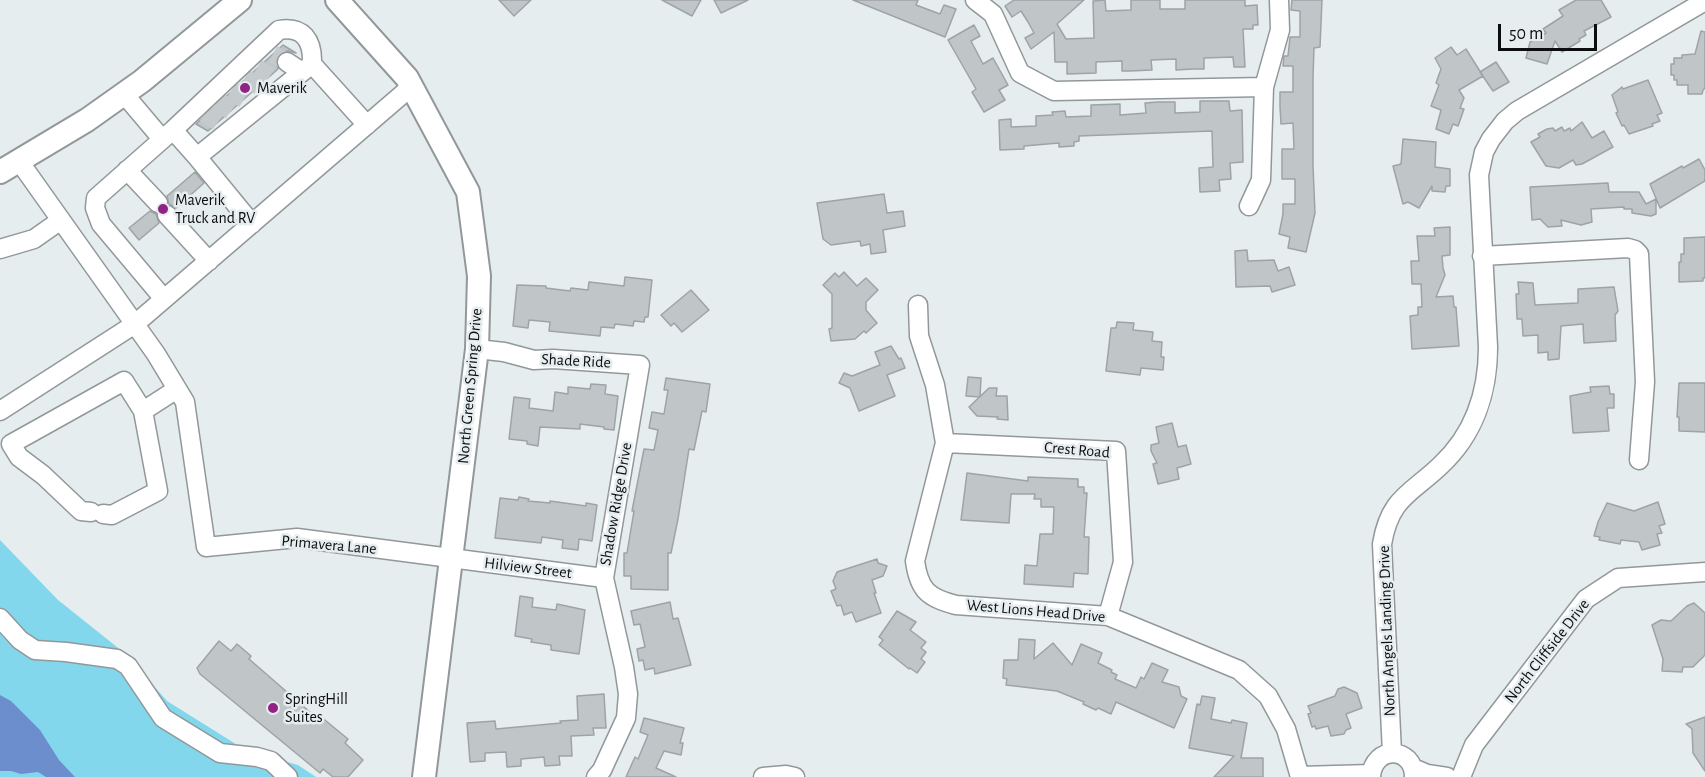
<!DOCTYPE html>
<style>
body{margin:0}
#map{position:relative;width:1705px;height:777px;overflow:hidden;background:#e6edef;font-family:"Alegreya Sans",sans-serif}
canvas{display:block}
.scale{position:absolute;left:1498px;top:24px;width:99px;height:27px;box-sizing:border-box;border:3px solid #0b0d0e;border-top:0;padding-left:8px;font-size:18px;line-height:21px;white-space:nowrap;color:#0b0d0e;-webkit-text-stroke:4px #e6edef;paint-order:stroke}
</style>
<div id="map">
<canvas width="1705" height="777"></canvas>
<div class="scale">50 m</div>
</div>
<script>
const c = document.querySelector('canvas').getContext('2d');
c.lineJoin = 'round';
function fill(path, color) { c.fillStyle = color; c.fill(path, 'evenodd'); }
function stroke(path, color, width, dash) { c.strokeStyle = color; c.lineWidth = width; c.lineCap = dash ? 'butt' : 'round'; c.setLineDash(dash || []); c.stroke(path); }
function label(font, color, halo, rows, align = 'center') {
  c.font = font + ' "Alegreya Sans",sans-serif'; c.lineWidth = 5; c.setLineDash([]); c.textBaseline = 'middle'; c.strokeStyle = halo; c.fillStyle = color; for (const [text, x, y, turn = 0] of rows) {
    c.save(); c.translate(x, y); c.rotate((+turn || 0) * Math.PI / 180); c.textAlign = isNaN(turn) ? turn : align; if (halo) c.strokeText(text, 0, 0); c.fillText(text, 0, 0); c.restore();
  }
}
const green = new Path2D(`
 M0,540L58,600L127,655L167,701L247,751L298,765L316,777H0Z`);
const water = new Path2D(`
 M0,695L11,701L40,730L59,760L75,777H46L38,772L21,774L11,771H0Z`);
const building = new Path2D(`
 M499,0H531L514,16Z
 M662,0H701L692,16Z
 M714,0H748L721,13Z
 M853,0H918L916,5L940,14L944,5L956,9L945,37Z
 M1014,0H1084L1057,24L1066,39L1094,38L1093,1L1105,0L1106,11L1131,10V0H1160V9H1185V0H1245V6L1257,5L1258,25H1253V29H1243L1245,67H1234L1233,57L1204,58V69H1193L1176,70V59L1151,60L1152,70L1130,71H1122V61L1096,62V73L1067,74V62H1055L1054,32L1031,49L1025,38L1034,33L1028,22L1021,11L1012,17L1005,6Z
 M1292,0H1322L1320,47L1314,48L1313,77V166L1315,213L1306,252L1288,248L1290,237L1279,234L1283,214V204H1295V179H1282V149H1294L1293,123L1281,124L1280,107V92H1293V66H1283L1284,56H1288L1290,37H1300V11L1291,10Z
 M1576,0H1601L1611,17L1584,31L1586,35L1579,39L1580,41L1562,52L1555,41L1547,64L1526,58L1530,42L1546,33L1543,29L1563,16L1559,10Z
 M974,25L980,36L971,41L983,64L993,58L1008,85L999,90L1005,100L984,112L972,92L976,89L948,40Z
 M1701,31L1705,32V88L1703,90L1702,94H1688V85H1677V80H1674V75H1671V64H1674V58H1682V55L1695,54Z
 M283,45L296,53L288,51L282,52L276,61L278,69L208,131L196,124Z
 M1451,47L1457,55L1466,49L1483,76L1459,90L1464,98L1460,108L1464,109L1458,126L1453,124L1449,134L1436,129L1441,110L1431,106L1439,85L1436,83L1441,69L1435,58Z
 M1496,62L1509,82L1493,91L1480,72Z
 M1648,80L1662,113L1657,115L1660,121L1652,124L1653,126L1629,134L1624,125L1622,126L1616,113L1618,112L1612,95L1622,87L1623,89Z
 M1200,101H1229L1230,111L1242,110L1243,162L1230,163L1231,179L1219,180L1220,191L1200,192L1199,168L1213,167L1212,131L1079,136V141L1074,142V146L1059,147V143L1024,146V149L1000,150L999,120L1011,119V127L1036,126V116L1053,115L1052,112L1065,111L1066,117L1091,116V105L1120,104V115L1146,113L1145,103L1158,102H1175V113L1200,112Z
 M1582,122L1592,138L1604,131L1613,147L1582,164L1576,165L1573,160L1559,168L1546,166L1531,142L1540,137L1538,134L1547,129L1553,128L1555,131L1562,127L1564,131L1570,128L1571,131Z
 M1403,139L1436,142L1435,167L1450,169V186H1446L1445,192L1432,191V186L1419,208L1408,202L1403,204L1393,166L1401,164Z
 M1699,159L1705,170V181L1660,208L1650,184L1682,166L1683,168Z
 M195,172L204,183L176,208L169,204L167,196Z
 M1608,183L1609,192H1639L1646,204L1656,199V214L1651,216L1632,213V209H1624V207L1591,209L1592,222L1581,225L1561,220L1562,226L1548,227L1540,219L1532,220L1530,187Z
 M884,194L887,213L903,211L905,226L883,230L886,252L871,254L870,244L861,246L860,241L831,245L823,239L817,203Z
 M150,211L156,214L159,223L139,240L129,228Z
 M1450,227V255L1442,256L1443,268L1445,275L1436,297L1453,296L1454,307H1456L1459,346L1412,349L1410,316L1418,315V307H1422L1421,284H1412L1411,261H1419L1417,236H1435L1434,228Z
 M1705,237V278H1703V281L1679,282V262H1681V254H1684V238Z
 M1247,250L1248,261L1274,260L1278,271L1289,267L1295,285L1272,292L1270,286L1236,287L1235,251Z
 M844,272L857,286L866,278L878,290L866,302V310L877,323L866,333L864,331L855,339L831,341L829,329L832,328V294L823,285L835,273L839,277Z
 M625,277L652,280L648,317H645L644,322L634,321L633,326L615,324L614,328L601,327L600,336L549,331L550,322L529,320L528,328L513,326L517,285L546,286V288L570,291L571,288L588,290L589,282L624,286Z
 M1518,282L1533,283L1535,305L1578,303V289L1614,287L1618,311L1615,315L1616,341L1584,343L1583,324L1561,326L1559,359L1548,360V352L1538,353V335L1523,336L1522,319H1517L1516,294H1519Z
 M691,290L709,310L682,332L674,323L671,326L661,315Z
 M1117,322L1134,323L1133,330L1153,332L1152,341L1162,342L1161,357H1164L1163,370L1141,368L1140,375L1106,371L1111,328H1116Z
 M891,346L899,359L901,358L905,368L887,375L895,396L859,411L850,388L839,383L844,373L852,376L880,365L875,352Z
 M968,377L981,378L980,397L966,396Z
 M666,378L710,384L706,412L702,411L694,450L689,449L678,519L671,553H668V590L631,589V576H624V553H627L634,511H632L644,449L654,450L658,430L649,428L652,412L664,414L668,390H664Z
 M1679,383H1705V432L1679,431V417H1677Z
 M591,384L606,385L605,394L618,396L614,430L604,429V427L580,424V429L540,427L538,446L527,444V441L509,439L514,397L530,399L529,408L553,411L555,392L568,394V387L590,389Z
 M1609,386L1610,394H1614V408H1607L1609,431L1573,433L1570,396L1591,392L1590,387Z
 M989,388H997L996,396H1007L1008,420L997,419L998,417L977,416L969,407Z
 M1172,423L1178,447L1186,445L1191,464L1177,468L1179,479L1158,484L1153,464L1157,463L1151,451V445L1159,443L1156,427Z
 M967,473L1028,481V477L1078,479V487H1084V493H1087L1084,537H1089L1088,574L1074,573L1073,587L1024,584L1025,565L1037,566L1040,534H1053L1054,507H1041V499H1034L1035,494H1011L1009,523L961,520Z
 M519,497L529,499L528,501L550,503V501L586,506V503L597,505L592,541L579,539L578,550L562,548L563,540L542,537L541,543L495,538L500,498L518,500Z
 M1658,502L1665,524L1659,526L1662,533L1657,534L1660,545L1642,550L1639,542L1621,540L1620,544L1599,540L1600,537L1594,536L1598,522L1607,503L1634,511Z
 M877,559L878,563L887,566L883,576L872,580L876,593H874L881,613L856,622L852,612L844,615L841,605L837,606L831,591L836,589L833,581L837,572Z
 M520,596L533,598L532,607L556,610L557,604L585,610L579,654L551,650V645L531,642L532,639L515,636Z
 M670,602L673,619L678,618L691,665L655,674L654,668L645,670L643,660L639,661L637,649L645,647L640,624L634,625L631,611Z
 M1694,603L1705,613V655L1693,667H1683L1682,672L1662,671L1663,659L1652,625L1661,620L1671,621L1687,606Z
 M897,611L916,622L910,630L926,642L921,648L926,652L921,659L925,662L917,673L910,668L909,669L879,645L883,640L879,637Z
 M1019,639L1035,640L1034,659L1053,643L1072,665L1081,644L1102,653L1098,663L1112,670L1111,672L1117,675L1115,679L1136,688L1141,677L1144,679L1152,663L1168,670L1162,682L1179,687L1181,696L1187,699L1174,728L1116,702L1111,714L1098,708L1096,710L1083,704L1084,702L1057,691L1006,685L1007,679L1003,678L1004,660H1018Z
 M219,641L231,651L237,644L251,656L249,659L318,719L320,716L348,739L345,743L363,760L348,777H333L323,769L320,773L200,674L197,668Z
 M1344,687L1357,693L1362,708L1346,714L1351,728L1346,730L1344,734L1331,736L1328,726L1316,729L1315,726L1312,727L1308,714L1311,713L1308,706L1335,696L1338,689Z
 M604,694L606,728H593L594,735L571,736L572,756H559L560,765L545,766L544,757L521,759V766L507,767L506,752L485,753V761L470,762L467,723L495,721L496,729L561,723L560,721L578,720L577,696Z
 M1202,696L1215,698L1211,719L1231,723L1232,720L1247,723L1241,758H1263V777H1214L1234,756L1189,748L1197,704L1200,705Z
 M1705,717V771L1693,753L1692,729L1686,724Z
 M644,718L684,728L680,743H683L681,755L664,751L656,768L676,777H626L635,757L638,759L648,735L640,732Z`);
const minorTunnel = new Path2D(`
 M273,54L287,62
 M257,68L270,76
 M245,78L259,86
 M231,91L244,99
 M218,101L231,111
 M205,113L218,122`);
const minor = new Path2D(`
 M975,0L993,14L1020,73L1054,91L1264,87
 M287,62L302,72
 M124,94L162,139
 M173,130L279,30C303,26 313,40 312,64
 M19,161L156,354L185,402L206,547L297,538L604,578
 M127,170L158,203
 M1249,206L1261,180L1264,87L1280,30L1279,0
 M167,215L209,261
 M252,224L197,157L312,64L367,125
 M0,249L34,239L61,220
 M1482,256L1628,248L1635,250L1639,254L1645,382L1639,460
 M164,299L101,224L95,208L96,198L173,130L197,157
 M918,305L919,336L935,385L945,443L915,561C919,590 928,598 956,605L1108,616L1239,670L1268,696L1286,729L1300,777
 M477,349L504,352L534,360L553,359L640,365L604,578L624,667L628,694L626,718L602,770L596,777
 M0,411L135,324L412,86
 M143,411L177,389
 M945,443L1116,451L1123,562L1108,616
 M91,512L81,511L43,475L19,457L11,444L124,381L143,411L158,491L112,515L103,514
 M0,618L20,640L35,650L66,652L117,659L128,666L163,718L220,753L257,757L271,761L288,777
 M1392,753L1382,544C1390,497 1411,494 1441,465C1474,434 1488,392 1488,347L1479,175L1484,152L1491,139L1505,121L1517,111L1705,1
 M1413,768L1427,774L1447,777
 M1300,776L1371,774
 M763,777L786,775L795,777
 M1371,777C1373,745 1414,746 1414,777
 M1461,777L1474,745L1586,599L1618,578L1705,572`);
const major = new Path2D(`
 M337,0L407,78L468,192L479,276L477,349L424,777
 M0,172L87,120L142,81L240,0`);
const markers = [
 [245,88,6,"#902385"],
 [163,209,6,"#902385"],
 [273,708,6,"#902385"]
];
const poiNames = [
 ["Maverik",257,88],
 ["Maverik",175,200],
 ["Truck and RV",175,218],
 ["SpringHill",285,699],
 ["Suites",285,717]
];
const streetNames = [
 ["Shade Ride",576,361,3],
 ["North Green Spring Drive",470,386,-85],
 ["Crest Road",1077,450,5],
 ["Shadow Ridge Drive",616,504,-80],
 ["Primavera Lane",329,545,5],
 ["Hilview Street",528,568,7],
 ["West Lions Head Drive",1036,611,5],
 ["North Angels Landing Drive",1387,631,-92],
 ["North Cliffside Drive",1547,651,-52]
];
fill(green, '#82d7ec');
fill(water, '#6d8ecc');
fill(building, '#c0c5c8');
stroke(building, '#9ea3a7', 1.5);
stroke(minorTunnel, '#c5cbcd', 18, [18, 9]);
stroke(minor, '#92989a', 21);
stroke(major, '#92989a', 26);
stroke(minor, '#fff', 18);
stroke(major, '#fff', 22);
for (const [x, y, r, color] of markers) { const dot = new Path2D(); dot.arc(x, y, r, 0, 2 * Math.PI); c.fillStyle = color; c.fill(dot); stroke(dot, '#e6edef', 2); }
label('16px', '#0b0d0e', '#e6edef', poiNames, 'left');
label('16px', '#0b0d0e', '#e6edef', streetNames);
</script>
